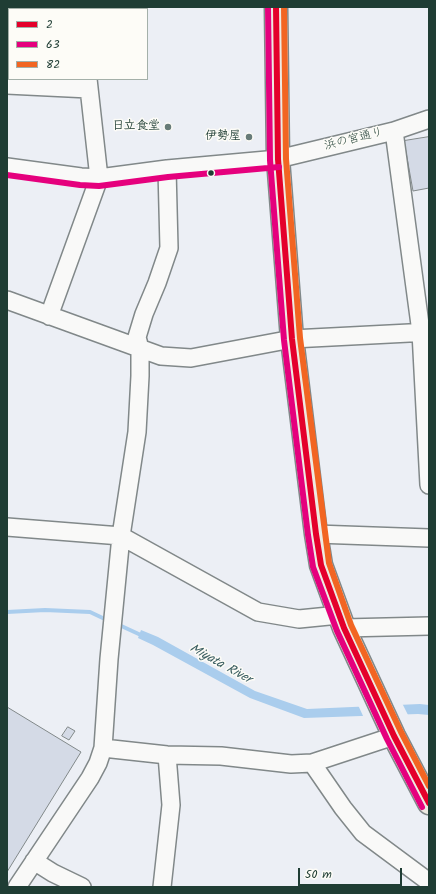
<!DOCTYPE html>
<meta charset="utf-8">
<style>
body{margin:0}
#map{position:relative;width:436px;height:894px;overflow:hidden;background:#eceff5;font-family:Kalam,sans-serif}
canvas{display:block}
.frame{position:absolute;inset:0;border:8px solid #1f3d34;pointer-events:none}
.legend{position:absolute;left:8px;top:8px;width:140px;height:72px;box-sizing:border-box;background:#fdfcf7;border:1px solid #a4b0a9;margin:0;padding:5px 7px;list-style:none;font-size:12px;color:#1f3d34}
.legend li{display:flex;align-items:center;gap:8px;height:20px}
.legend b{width:20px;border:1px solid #a4b0a9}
.scale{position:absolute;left:298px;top:868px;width:104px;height:18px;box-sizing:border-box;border:2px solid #1f3d34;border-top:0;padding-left:5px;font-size:12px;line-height:14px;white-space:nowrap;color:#1f3d34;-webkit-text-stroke:3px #fdfcf7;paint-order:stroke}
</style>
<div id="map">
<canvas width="436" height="894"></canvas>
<div class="frame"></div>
<ul class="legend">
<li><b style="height:5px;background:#e4002b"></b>2</li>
<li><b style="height:5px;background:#e5007d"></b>63</li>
<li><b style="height:5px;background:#f26522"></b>82</li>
</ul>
<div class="scale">50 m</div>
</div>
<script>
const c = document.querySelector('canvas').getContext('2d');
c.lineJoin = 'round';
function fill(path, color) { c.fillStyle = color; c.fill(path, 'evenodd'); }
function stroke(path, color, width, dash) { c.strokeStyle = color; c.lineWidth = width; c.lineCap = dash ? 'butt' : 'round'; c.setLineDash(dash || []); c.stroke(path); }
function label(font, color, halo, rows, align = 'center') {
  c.font = font + ' Kalam,"Klee One",sans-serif'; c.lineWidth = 3; c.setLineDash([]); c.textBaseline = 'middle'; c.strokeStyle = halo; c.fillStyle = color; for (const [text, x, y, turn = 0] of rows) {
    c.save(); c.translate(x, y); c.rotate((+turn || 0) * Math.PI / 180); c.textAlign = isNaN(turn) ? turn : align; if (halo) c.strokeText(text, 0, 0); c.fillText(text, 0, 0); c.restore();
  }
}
const water = new Path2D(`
 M141,630L158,637L255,691L307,709L420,704L429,705V715L418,714L304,718L250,698L153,645L138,638Z`);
const pier = new Path2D(`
 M402,703L409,717L364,718L358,705Z`);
const stream = new Path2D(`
 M7,612L45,610L90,612L109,621
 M117,624L143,636`);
const building = new Path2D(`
 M429,137V188L413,191L404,141Z
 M7,707L81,752L7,872Z
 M68,727L75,731L69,740L62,736Z`);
const minor = new Path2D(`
 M84,7V9
 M7,85L89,89
 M394,131L421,332L429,485
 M7,167L81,177L99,178L167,169L278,159L394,131L429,119
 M7,300L161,356L191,358L292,339L429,332
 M49,316L99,178L88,79
 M7,527L121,536L258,612L299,619L339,615
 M316,534L429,538
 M344,628L429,626
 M103,748L167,755L221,756L291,764L312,763L394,736
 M312,763L343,808L363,833L429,882
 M34,861L53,873L82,887
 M17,887L90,778L98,763L103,748L109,659L121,536L137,432L140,376V349L137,337L144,314L157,283L169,248L167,169
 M162,887L171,805L167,755`);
const highway = new Path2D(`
 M276,7L278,159L292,339L316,534L321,565L344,628L394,736L429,803`);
const bus1 = new Path2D(`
 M276,7L278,159L292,339L316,534L321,565L344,628L394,736L429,803`);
const bus2 = new Path2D(`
 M268,7L270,160L284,340L308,535L313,567L337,631L387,739L422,807
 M7,175L80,185L99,186L168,177L279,167`);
const bus3 = new Path2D(`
 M284,7L286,159L300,338L329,563L351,625L401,732L429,786`);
const markers = [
 [168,127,4,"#677b78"],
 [249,137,4,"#677b78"],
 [211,173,3.5,"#1f3d34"]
];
const poiNames = [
 ["日立食堂",160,127],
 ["伊勢屋",241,137]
];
const streetNames = [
 ["浜の宮通り",354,140,-14]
];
const waterNames = [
 ["Miyata River",220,665,29]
];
fill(water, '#aacded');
fill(pier, '#eceff5');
stroke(stream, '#aacded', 4);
fill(building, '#d4dae6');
stroke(building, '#818889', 1);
stroke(minor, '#818889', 20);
stroke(highway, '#818889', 25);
stroke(minor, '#f9f9f8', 17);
stroke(highway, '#eeebe2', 22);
stroke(bus1, '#e4002b', 6);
stroke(bus2, '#e5007d', 6);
stroke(bus3, '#f26522', 6);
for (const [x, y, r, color] of markers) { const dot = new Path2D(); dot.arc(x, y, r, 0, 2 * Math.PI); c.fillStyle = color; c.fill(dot); stroke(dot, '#fdfcf7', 1.5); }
label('bold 12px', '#1f3d34', '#fdfcf7', poiNames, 'right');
label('12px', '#1f3d34', '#fdfcf7', streetNames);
label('italic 13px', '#3b5e61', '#fdfcf7', waterNames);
</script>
